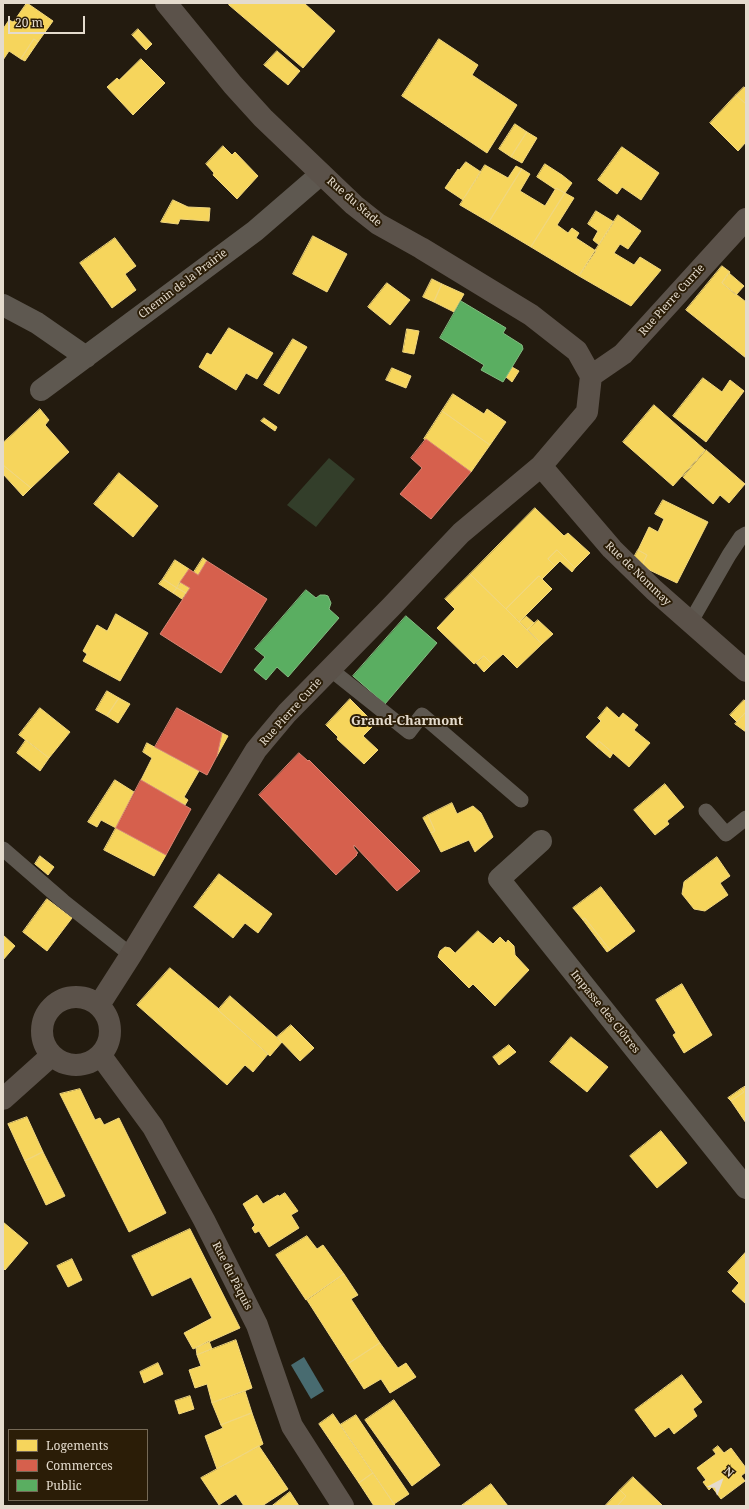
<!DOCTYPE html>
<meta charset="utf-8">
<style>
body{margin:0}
#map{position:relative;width:749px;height:1509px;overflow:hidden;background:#231b0f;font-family:"Noto Serif",serif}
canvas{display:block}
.frame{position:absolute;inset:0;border:4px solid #e4dbcd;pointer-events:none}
.legend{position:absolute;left:8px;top:1429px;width:140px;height:72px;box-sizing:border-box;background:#2b1d07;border:1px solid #756956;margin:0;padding:5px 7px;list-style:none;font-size:12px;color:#e4dbcd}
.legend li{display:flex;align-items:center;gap:8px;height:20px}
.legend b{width:20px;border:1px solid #756956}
.north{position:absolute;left:701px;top:1461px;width:40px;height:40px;-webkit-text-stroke:3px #2b1d07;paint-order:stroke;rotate:41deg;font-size:11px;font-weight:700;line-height:16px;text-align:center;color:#e4dbcd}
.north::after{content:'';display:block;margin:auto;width:14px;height:18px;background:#e4dbcd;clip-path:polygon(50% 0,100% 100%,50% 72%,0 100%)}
.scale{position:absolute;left:8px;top:16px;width:77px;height:18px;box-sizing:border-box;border:2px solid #e4dbcd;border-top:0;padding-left:5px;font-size:12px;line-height:14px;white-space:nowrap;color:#e4dbcd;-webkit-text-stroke:3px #2b1d07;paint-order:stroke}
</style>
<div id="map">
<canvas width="749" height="1509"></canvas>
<div class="frame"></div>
<ul class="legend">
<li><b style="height:11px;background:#f6d55c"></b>Logements</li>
<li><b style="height:11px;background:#d6604d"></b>Commerces</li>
<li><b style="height:11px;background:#5aae61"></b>Public</li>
</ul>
<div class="north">N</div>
<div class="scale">20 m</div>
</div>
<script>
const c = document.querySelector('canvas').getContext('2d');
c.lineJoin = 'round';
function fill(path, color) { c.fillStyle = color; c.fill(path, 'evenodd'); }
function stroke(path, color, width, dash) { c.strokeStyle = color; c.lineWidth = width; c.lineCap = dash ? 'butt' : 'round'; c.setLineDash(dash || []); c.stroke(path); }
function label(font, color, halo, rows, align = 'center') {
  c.font = font + ' "Noto Serif",serif'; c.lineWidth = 4; c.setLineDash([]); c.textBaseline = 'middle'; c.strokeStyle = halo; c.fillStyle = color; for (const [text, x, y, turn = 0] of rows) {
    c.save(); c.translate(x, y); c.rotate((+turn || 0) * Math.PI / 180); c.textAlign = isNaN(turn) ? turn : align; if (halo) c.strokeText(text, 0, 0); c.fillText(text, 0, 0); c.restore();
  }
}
const green = new Path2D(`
 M329,458L355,479L316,527L287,505Z`);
const water = new Path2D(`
 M304,1357L324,1391L311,1399L291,1365Z`);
const homes = new Path2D(`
 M27,3L53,21L38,42L34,39L21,59L9,51L3,60V29L9,20L13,22Z
 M229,3H304L335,31L303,68L229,5Z
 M138,29L152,44L146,50L132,35Z
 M34,39L38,42L25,61L21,59Z
 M439,39L478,65L472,75L517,105L487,153L402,96Z
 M277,51L300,71L288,85L264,65Z
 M141,59L165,83L133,115L107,87L117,78L119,80Z
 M744,87L746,89V104L736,95Z
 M736,95L746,104V142L738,151L710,123Z
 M515,124L527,132L511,157L499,149Z
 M527,132L537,138L522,163L511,157Z
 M223,146L232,155L235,152L258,176L237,199L213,175L214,173L206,164Z
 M622,147L659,173L641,200L622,187L617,194L598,180Z
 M466,162L481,172L463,200L445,188L458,169L459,170Z
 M545,164L562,175L572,183L565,193L556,188L555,189L537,177Z
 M485,165L508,178L516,166L522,169L489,222L460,205Z
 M522,169L530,174L520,191L545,206L556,188L565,193L531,247L489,222Z
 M565,193L574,198L557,225L568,233L572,228L579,233L576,238L596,251L579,276L531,247Z
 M173,200L188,207L210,208L209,221L180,219L178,224L161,222Z
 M596,211L614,222L599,245L593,240L598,231L588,224Z
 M618,215L641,231L628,249L620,244L614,253L634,265L640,257L661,270L631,306L579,276Z
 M313,236L347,254L327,292L293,274Z
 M115,238L136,266L125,274L136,290L112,308L80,263Z
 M722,266L730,272L722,283L746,302V358L686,310Z
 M729,273L744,286L736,295L722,283Z
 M432,279L442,284L434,302L423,297Z
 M387,283L410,300L390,325L368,307Z
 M442,284L464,294L454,312L434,302Z
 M229,328L273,353L257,379L246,373L236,390L199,367L207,353L211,355Z
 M407,329L419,331L414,354L403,352Z
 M293,339L307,347L279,394L264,385Z
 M512,367L519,371L512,382L506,377Z
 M392,368L411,376L406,388L386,380Z
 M703,378L722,392L730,380L744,391L706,442L673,416Z
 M453,394L484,414L487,409L506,422L490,445L442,411Z
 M654,405L705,450L673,486L623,442Z
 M40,409L49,420L45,425L69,452L31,488L3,465V443Z
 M442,411L490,445L471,472L424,439Z
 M264,418L277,427L275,431L261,421Z
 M706,450L745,484L729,503L720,495L713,504L683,477Z
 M3,465L31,488L23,496L3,474Z
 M119,473L158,506L133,537L94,504Z
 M663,500L708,522L677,583L643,567L644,561L647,555L638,550L649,527L658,532L664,519L655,514Z
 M535,508L564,536L568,533L590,553L575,568L557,550L548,559L555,566L542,579L539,576L506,609L470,574Z
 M557,550L575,568L572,572L560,561L555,566L548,559Z
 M638,550L647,555L644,561L643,567L632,561Z
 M203,558L207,561L198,575L194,572Z
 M175,560L189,569L177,588L163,579Z
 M470,574L542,644L517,668L503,654L492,664L484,656L474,664L437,628L455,609L445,599Z
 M539,576L552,589L519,622L506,609Z
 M163,579L177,588L173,593L159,584Z
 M180,582L190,588L186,593L177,588Z
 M177,588L186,593L182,599L173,593Z
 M116,614L148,633L120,681L83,661L87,654L83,651L97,625L107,631Z
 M526,616L534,623L527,630L519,622Z
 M538,620L553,634L542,644L527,630Z
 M484,656L492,664L484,672L476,663Z
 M107,691L119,698L107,716L96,710Z
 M119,698L130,704L118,723L107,716Z
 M350,699L375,724L363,736L378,750L364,764L337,739L338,737L326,725Z
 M744,700L746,702V712L737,722L730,715Z
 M607,707L619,718L623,713L638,725L634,730L650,743L629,767L599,741L596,746L586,737L601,721L598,718Z
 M40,708L70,732L49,758L19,735Z
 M746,712V732L735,724Z
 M222,733L228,736L217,756Z
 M26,740L49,758L40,771L17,753Z
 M599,741L613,753L610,758L596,746Z
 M147,743L199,771L184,797L188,800L185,805L141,780L152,758L143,752Z
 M115,780L134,792L116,828L101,820L97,827L88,822Z
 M665,784L684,807L667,821L669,824L655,835L634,810Z
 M452,803L457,814L473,806L481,813L493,837L475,852L469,840L441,852L431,833L435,831L428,815Z
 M428,815L435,831L431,833L423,818Z
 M116,828L166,855L154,876L104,850Z
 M40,856L54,867L48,875L35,864Z
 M717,857L730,876L720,883L728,895L705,911L694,909L682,894L684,882Z
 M219,874L272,914L258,933L245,923L233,938L194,907Z
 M601,887L635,931L610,950L585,918L583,920L573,908Z
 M47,899L72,918L47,951L23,932Z
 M585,918L610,950L607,952L583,920Z
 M478,931L493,944L500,937L506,943L508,940L514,946L515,955L529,970L495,1006L473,984L469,988L438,957L440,951L445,947L450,948L455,953Z
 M3,935L15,946L3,960Z
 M170,968L219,1009L218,1010L268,1054L253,1072L245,1065L227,1085L137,1005Z
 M682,984L712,1035L684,1053L673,1035L676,1033L656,1000Z
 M230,996L282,1042L270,1056L218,1010Z
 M291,1025L314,1048L300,1061L277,1037Z
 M571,1037L608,1067L587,1092L550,1062Z
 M509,1045L516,1052L499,1065L493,1057Z
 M746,1086V1123L731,1101L744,1092L741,1089Z
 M80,1089L95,1120L100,1118L104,1125L119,1118L166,1213L129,1232L60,1094Z
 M741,1089L744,1092L731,1101L728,1098Z
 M27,1117L43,1152L25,1161L8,1124Z
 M661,1131L687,1163L657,1188L630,1156Z
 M43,1152L65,1196L46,1205L25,1161Z
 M285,1193L298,1211L291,1215L299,1228L269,1247L259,1231L255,1233L252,1228L255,1225L243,1204L257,1195L263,1204L278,1195L279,1196Z
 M3,1222L28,1243L5,1270L3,1268Z
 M190,1229L240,1328L193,1349L184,1333L212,1318L191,1277L152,1296L132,1256Z
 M307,1236L317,1249L323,1245L344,1274L306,1300L276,1255Z
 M746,1252V1304L732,1291L739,1283L728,1272Z
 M72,1259L82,1280L68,1287L57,1266Z
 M344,1274L358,1295L351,1299L380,1343L348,1364L307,1300Z
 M236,1340L252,1388L212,1403L207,1384L195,1388L189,1370L201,1366L197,1355Z
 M209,1341L212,1349L197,1355L196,1348Z
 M380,1343L398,1368L406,1363L416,1377L390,1393L381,1379L364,1389L348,1364Z
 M158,1363L163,1374L144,1383L140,1372Z
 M682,1375L702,1402L693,1409L697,1416L674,1434L669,1427L655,1437L635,1410Z
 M245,1391L252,1413L221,1425L212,1403Z
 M190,1396L194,1409L179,1414L175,1401Z
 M394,1400L440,1465L412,1486L365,1420Z
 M252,1413L263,1444L217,1469L205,1436L223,1428L221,1425Z
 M333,1414L373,1473L359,1483L319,1424Z
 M356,1415L409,1494L394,1504L340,1425Z
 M259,1446L288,1489L262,1506H244L236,1494L219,1505L201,1478Z
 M718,1446L724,1453L731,1448L746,1468V1472L741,1476L745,1481L721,1499L712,1487L709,1490L703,1482L706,1480L697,1468L716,1454L713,1450Z
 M373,1473L394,1504L396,1506H374L359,1483Z
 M633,1477L663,1506H617L626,1496L620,1490Z
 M491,1484L508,1506H461Z
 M620,1490L626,1496L617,1506H605Z
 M290,1492L299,1506H272Z`);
const shops = new Path2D(`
 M426,439L471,472L431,519L400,494L422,468L411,458Z
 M207,561L267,599L221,673L160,634L190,588L180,582L189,569L198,575Z
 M177,708L222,733L217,756L207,775L155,747Z
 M299,753L308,761L309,760L420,871L397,891L354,845V848L358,853L356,854L357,855L336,875L259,795Z
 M141,780L191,809L166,855L116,828Z`);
const public = new Path2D(`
 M461,301L506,328L503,333L522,345L523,349L503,382L481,370L484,365L440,338Z
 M306,590L316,598L320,595H325L328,596L331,603L329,609L339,618L288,677L277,667L266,680L254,670L265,657L255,649Z
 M406,616L437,643L385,704L353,676Z`);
const lane = new Path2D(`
 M690,623L729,555L741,537L746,534
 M330,669L409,732L422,715L521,800
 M706,811L726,834L746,818
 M3,849L63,901L131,955`);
const street = new Path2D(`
 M3,305L37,323L86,357
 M41,390L255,231L321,174
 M541,841L499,879L746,1188`);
const secondary = new Path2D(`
 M166,3L233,85L263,118L354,205L378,224L421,248L531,315L577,351L591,376
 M591,376L623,354L746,219
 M541,466L612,549L654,590L746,671
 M42 1031a34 34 0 1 1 68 0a34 34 0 1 1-68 0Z
 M99,1005L131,955L256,750L287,713L391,607L461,533L541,466L587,412L591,376
 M101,1056L153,1127L204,1220L257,1325L292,1426L343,1506
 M3,1099L51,1056`);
const streetNames = [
 ["Rue du Stade",354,202,41],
 ["Chemin de la Prairie",183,284,-37],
 ["Rue Pierre Currie",672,300,-48],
 ["Rue de Nommay",638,574,44],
 ["Rue Pierre Curie",291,712,-48],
 ["Impasse des Clôtres",605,1012,51],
 ["Rue du Pâquis",232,1276,63]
];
const quarterNames = [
 ["Grand-Charmont",407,721]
];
fill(green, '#333e2a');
fill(water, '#486b70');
fill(homes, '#f6d55c');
stroke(homes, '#f1d77e', 1);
fill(shops, '#d6604d');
stroke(shops, '#da8573', 1);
fill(public, '#5aae61');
stroke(public, '#83bc81', 1);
stroke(lane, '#5e5850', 15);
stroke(street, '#5e5850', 22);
stroke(secondary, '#5b524a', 22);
label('11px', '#e4dbcd', '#2b1d07', streetNames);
label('bold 13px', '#e4dbcd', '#2b1d07', quarterNames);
</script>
